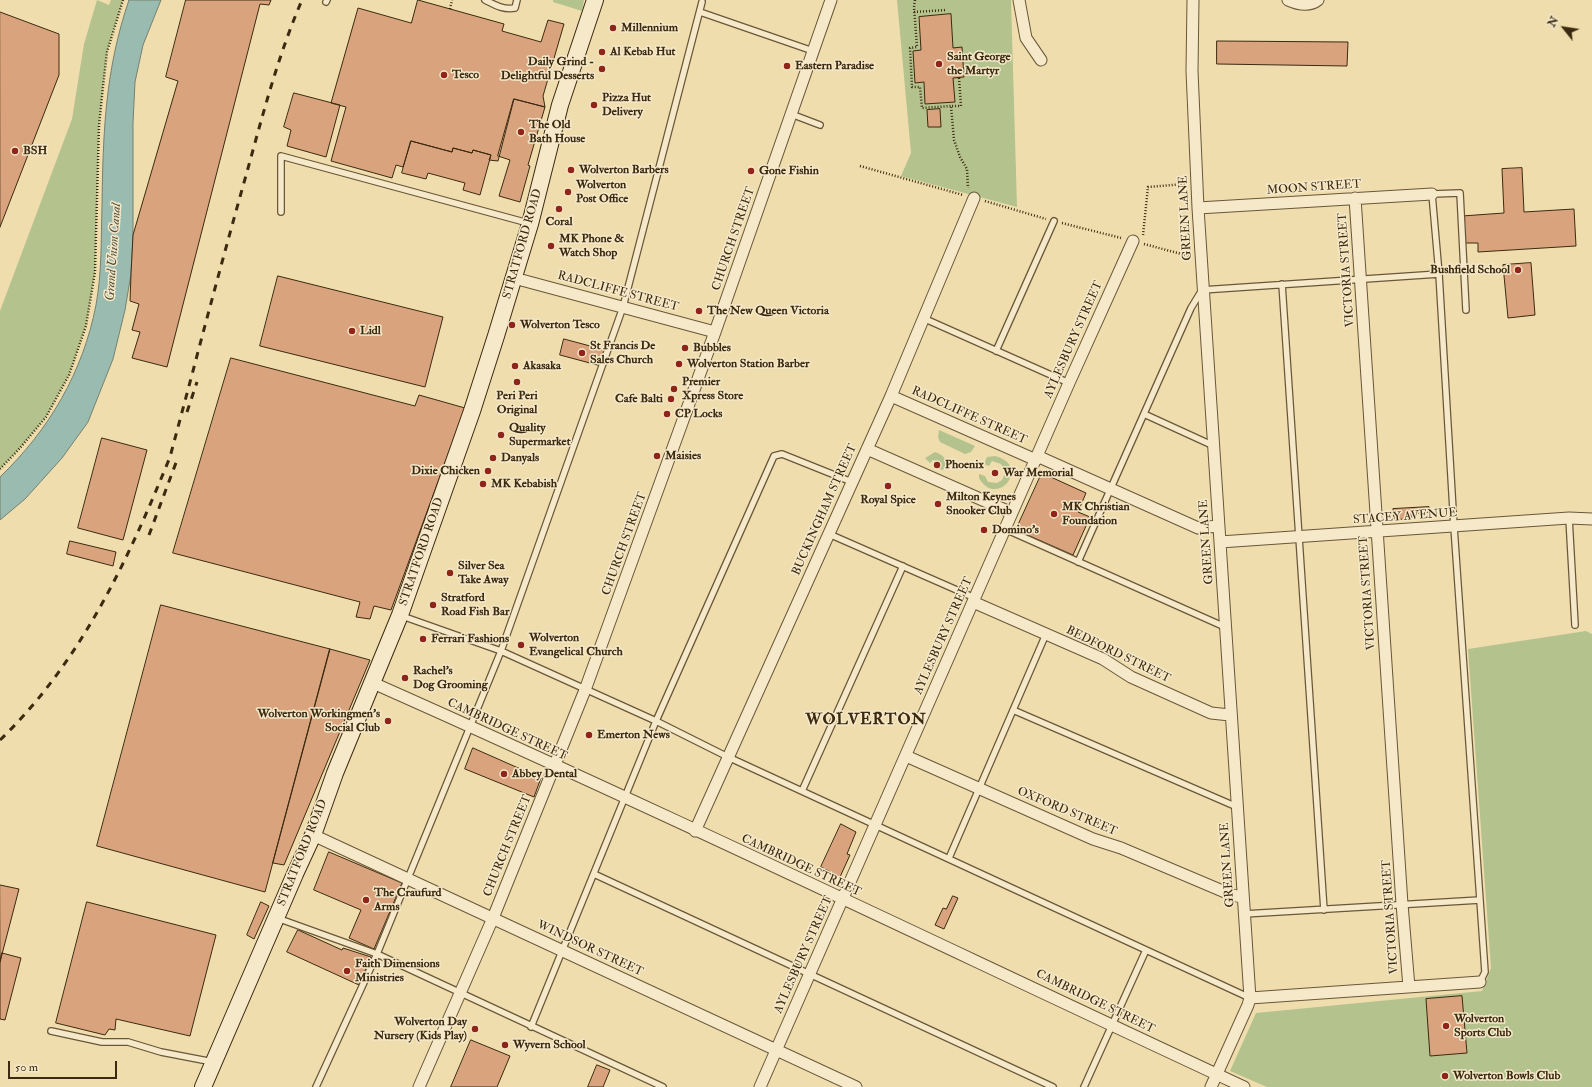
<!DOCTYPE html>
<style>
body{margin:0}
#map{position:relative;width:1592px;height:1087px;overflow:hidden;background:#efddae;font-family:"IM FELL Double Pica",serif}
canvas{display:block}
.north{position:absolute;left:1544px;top:8px;width:40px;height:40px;-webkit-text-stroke:3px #f5e9ca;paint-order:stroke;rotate:300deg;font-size:11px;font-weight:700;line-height:16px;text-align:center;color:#3c2a10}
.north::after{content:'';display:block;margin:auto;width:14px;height:18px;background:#3c2a10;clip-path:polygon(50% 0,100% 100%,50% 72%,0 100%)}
.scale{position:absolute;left:8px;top:1061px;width:109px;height:18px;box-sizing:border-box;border:2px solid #3c2a10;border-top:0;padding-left:5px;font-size:12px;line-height:14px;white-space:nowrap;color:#3c2a10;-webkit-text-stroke:3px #f5e9ca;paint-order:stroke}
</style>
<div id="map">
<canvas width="1592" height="1087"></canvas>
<div class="north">N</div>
<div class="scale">50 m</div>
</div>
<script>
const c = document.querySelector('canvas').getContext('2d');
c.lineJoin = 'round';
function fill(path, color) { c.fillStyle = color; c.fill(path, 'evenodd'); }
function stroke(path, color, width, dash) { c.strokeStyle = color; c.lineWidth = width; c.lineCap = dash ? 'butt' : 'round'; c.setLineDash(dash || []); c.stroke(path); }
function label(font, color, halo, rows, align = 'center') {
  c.font = font + ' "IM FELL Double Pica",serif'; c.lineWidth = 3; c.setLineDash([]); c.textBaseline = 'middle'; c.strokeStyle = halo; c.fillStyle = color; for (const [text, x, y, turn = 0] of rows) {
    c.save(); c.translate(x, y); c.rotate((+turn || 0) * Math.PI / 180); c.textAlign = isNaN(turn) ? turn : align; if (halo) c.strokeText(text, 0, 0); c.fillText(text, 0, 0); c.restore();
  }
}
const green = new Path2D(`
 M97,0L109,5L111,0H123L107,52L103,87L99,126L95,272L86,326L69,375L46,417L20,448L0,469V311L72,119L84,44Z
 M553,0H584L582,11L553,2Z
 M897,0H1011L1017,207L901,176L911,153Z
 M939,430L975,446L971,452L965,454L940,442L938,437Z
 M935,452C944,455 946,459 948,468L941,470L937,461L933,460L930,463L925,458Z
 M995,456C1033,466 996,509 979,478V474L985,476L988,482L997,483L1002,480L1006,472L1001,464L992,461L989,466L984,464L987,457Z
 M1586,631L1592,634V1087H1267L1230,1071L1256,1013L1482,991L1491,968L1468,649Z`);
const water = new Path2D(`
 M129,0H161L143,45L135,82L133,123V235L131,274L125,310L113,359L88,422L62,458L25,499L0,520V477C49,430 83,372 96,305C102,272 101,239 102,206C103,133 105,70 129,0Z`);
const building = new Path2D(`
 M186,0H271L269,5L260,4L167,367L132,358L140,332L132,330L139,304L130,301L131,274L133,235L178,81L166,77Z
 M418,0L504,24L502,31L541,42L548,20L564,24L543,96L545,107L514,99L498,161L489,160L491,155L473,150L472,153L453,148L452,152L411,141L403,167L396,165L392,178L331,161L346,107L331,103L358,8L411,23Z
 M0,12L59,34V75L0,227Z
 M951,14L953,48L962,47L964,77L953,78L955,102L925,104L924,82L915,83L913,51L921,50L919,17Z
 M1217,41L1348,42L1347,66L1217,64Z
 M294,93L340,105L326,157L287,146L291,130L284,127Z
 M514,99L545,107L528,165L530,166L520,202L499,196L510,160L498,156Z
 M940,109L941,127H928L927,110Z
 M411,141L452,152L453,148L472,153L473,150L491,155L480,195L463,190L465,183L428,173L426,179L402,173Z
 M1522,168L1524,212L1574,209L1576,246L1478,252V243H1463L1462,216L1504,213L1502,169Z
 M1531,263L1535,315L1508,318L1503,265Z
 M278,276L443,317L425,387L260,346Z
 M564,339L605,350L601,366L560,355Z
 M231,358L415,406L419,395L465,408L391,610L374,606L370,619L356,617L360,602L173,553Z
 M102,438L147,450L123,540L78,528Z
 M1042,473L1086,493L1078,512L1090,517L1073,555L1016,530Z
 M1429,507V512L1411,514L1412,518L1394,520L1393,509Z
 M70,541L116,552L113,566L67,554Z
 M161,605L330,649L265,892L97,846Z
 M330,649L370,660L284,865L273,863Z
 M473,748L541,778L534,797L465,769Z
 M841,824L856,832L847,854L850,855L840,877L821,867Z
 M329,852L402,883L374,949L349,938L361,910L314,890Z
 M0,885L19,889L0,962Z
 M953,896L958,898L944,929L935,925L943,908L946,909Z
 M87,902L216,935L190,1036L116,1019L115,1030L109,1029L105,1035L56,1023Z
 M261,902L269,906L254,939L247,935Z
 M298,930L342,950L343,948L371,957L359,985L287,952Z
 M2,953L21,958L5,1020L0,1019V962Z
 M1462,996L1467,1053L1430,1056L1426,999Z
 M471,1040L510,1056L497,1087H451Z
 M597,1065L610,1070L603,1087H588Z`);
const path = new Path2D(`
 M915,0L914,7L917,47L910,48L912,87H920L922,108L951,106
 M450,9L452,0
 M914,12L946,10
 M959,78L961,106H951L954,140L960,157L967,169L968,188
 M860,166L963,195
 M985,201L1046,219
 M1062,223L1121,238
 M1143,235L1148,187L1185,184
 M1144,244L1189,256
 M0,469L20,448L46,417L69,375L86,326L95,272L99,126L103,87L107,52L123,0`);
const lane = new Path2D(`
 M485,0C495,5 503,10 515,8L517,0
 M326,2L327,0
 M700,12L813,51
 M791,114L820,125
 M281,212V156L528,223
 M1282,284L1324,910
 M1466,310L1460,193L1432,194L1439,274L1454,527L1485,972L1480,982
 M923,318L1069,383
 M996,351L1054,221
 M1144,414L1214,446
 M1569,518L1575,625
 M1005,529L1225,627
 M829,534L975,598
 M1078,562L1191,308L1202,290L1439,274
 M402,616L501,651L656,721L728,757L1250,998
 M1013,710L1237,807
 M802,791L903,566
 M949,858L1046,634
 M594,874L1053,1087
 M1244,914L1480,900
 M277,918L377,954L663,1087
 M531,1027L656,721L774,456L782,454L852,482
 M51,1031L102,1042H128L161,1052L213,1062
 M316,1087L377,954L501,651L623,307L702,2
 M1084,1087L1146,950`);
const street = new Path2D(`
 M1019,0L1026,38L1041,60
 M1193,0L1192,71L1198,208L1250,998L1248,1005L1211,1087
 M1288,0C1297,4 1309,7 1318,0
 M1355,198L1402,904L1409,987
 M1198,208L1432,194
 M514,278L715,332
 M891,396L1036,460
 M867,449L1012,513
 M1037,456L1198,528L1218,526
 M1220,542L1569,518L1592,519
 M973,602L1103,659L1131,677L1211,713L1230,715
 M373,683C666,813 954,952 1244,1087
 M906,756L1093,839L1121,848L1232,895L1242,897
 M695,831L891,396L974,198
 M313,835L856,1087
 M1250,998L1480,982
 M419,1087L493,918L585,690L715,332L831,0
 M760,1087L1069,383L1133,241`);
const secondary = new Path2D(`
 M203,1087L295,874L313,835L335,773L400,615L472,411L496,336L530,224L560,105L595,0`);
const rail = new Path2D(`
 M187,412L197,382
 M149,535L177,460
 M0,740C81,662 128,560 170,457C195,364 219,271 245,179C262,118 277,58 302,0`);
const markers = [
 [613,28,4,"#8f2418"],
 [602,52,4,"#8f2418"],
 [939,64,4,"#8f2418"],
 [787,66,4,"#8f2418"],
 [602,69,4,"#8f2418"],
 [444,75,4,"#8f2418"],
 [594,105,4,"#8f2418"],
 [521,132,4,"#8f2418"],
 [15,151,4,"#8f2418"],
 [571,170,4,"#8f2418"],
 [751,171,4,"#8f2418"],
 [568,192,4,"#8f2418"],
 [559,209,4,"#8f2418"],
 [551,246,4,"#8f2418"],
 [1518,270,4,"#8f2418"],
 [699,311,4,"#8f2418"],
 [512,325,4,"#8f2418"],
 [352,331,4,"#8f2418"],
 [685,348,4,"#8f2418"],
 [582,353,4,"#8f2418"],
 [679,364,4,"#8f2418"],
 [515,366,4,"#8f2418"],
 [517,382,4,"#8f2418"],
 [674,389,4,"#8f2418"],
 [671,399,4,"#8f2418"],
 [667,414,4,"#8f2418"],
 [501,435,4,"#8f2418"],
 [657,456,4,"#8f2418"],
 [493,458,4,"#8f2418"],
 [937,465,4,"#8f2418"],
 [488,471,4,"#8f2418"],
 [995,473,4,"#8f2418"],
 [483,484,4,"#8f2418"],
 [888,486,4,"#8f2418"],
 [938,504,4,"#8f2418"],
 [1054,514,4,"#8f2418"],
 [984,530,4,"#8f2418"],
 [450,573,4,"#8f2418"],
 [433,605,4,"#8f2418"],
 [423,639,4,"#8f2418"],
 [521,645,4,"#8f2418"],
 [405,678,4,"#8f2418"],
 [388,721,4,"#8f2418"],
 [589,735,4,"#8f2418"],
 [504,774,4,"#8f2418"],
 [366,900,4,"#8f2418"],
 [347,971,4,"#8f2418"],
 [1446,1026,4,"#8f2418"],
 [475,1029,4,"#8f2418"],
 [505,1045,4,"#8f2418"],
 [1445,1076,4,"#8f2418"]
];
const poiNames = [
 ["Millennium",621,28],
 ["Al Kebab Hut",610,52],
 ["Saint George",947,57],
 ["the Martyr",947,71],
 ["Daily Grind -",594,62,"right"],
 ["Delightful Desserts",594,76,"right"],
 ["Eastern Paradise",795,66],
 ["Tesco",452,75],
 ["Pizza Hut",602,98],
 ["Delivery",602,112],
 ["The Old",529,125],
 ["Bath House",529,139],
 ["BSH",23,151],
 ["Wolverton Barbers",579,170],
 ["Gone Fishin",759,171],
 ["Wolverton",576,185],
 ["Post Office",576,199],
 ["Coral",559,222,"center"],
 ["MK Phone &",559,239],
 ["Watch Shop",559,253],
 ["Bushfield School",1510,270,"right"],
 ["The New Queen Victoria",707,311],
 ["Wolverton Tesco",520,325],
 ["Lidl",360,331],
 ["St Francis De",590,346],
 ["Sales Church",590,360],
 ["Bubbles",693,348],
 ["Wolverton Station Barber",687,364],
 ["Akasaka",523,366],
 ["Premier",682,382],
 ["Xpress Store",682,396],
 ["Peri Peri",517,396,"center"],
 ["Original",517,410,"center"],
 ["Cafe Balti",663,399,"right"],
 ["CP Locks",675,414],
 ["Quality",509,428],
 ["Supermarket",509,442],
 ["Maisies",665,456],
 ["Danyals",501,458],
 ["Phoenix",945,465],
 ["Dixie Chicken",480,471,"right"],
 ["War Memorial",1003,473],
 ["MK Kebabish",491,484],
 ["Milton Keynes",946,497],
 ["Snooker Club",946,511],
 ["Royal Spice",888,500,"center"],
 ["MK Christian",1062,507],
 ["Foundation",1062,521],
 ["Domino's",992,530],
 ["Silver Sea",458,566],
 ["Take Away",458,580],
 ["Stratford",441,598],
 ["Road Fish Bar",441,612],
 ["Wolverton",529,638],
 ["Evangelical Church",529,652],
 ["Ferrari Fashions",431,639],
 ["Rachel's",413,671],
 ["Dog Grooming",413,685],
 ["Wolverton Workingmen's",380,714,"right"],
 ["Social Club",380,728,"right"],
 ["Emerton News",597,735],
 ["Abbey Dental",512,774],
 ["The Craufurd",374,893],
 ["Arms",374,907],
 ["Faith Dimensions",355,964],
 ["Ministries",355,978],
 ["Wolverton",1454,1019],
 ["Sports Club",1454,1033],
 ["Wolverton Day",467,1022,"right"],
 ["Nursery (Kids Play)",467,1036,"right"],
 ["Wyvern School",513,1045],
 ["Wolverton Bowls Club",1453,1076]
];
const streetNames = [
 ["MOON STREET",1314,188,-4],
 ["GREEN LANE",1186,218,-93],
 ["CHURCH STREET",734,239,-71],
 ["STRATFORD ROAD",523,244,-74],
 ["VICTORIA STREET",1347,270,-94],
 ["RADCLIFFE STREET",618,292,15],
 ["AYLESBURY STREET",1074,340,-66],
 ["RADCLIFFE STREET",969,416,24],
 ["BUCKINGHAM STREET",825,510,-66],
 ["STACEY AVENUE",1405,517,-4],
 ["GREEN LANE",1207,542,-94],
 ["CHURCH STREET",625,544,-70],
 ["STRATFORD ROAD",422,552,-71],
 ["VICTORIA STREET",1368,593,-94],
 ["AYLESBURY STREET",944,636,-66],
 ["BEDFORD STREET",1118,655,26],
 ["CAMBRIDGE STREET",507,730,25],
 ["OXFORD STREET",1067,812,23],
 ["CHURCH STREET",508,846,-68],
 ["STRATFORD ROAD",303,853,-68],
 ["GREEN LANE",1228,865,-94],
 ["CAMBRIDGE STREET",801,866,25],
 ["VICTORIA STREET",1391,917,-94],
 ["WINDSOR STREET",590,949,25],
 ["AYLESBURY STREET",804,955,-66],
 ["CAMBRIDGE STREET",1095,1002,26]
];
const waterNames = [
 ["Grand Union Canal",114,252,-86]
];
const districtNames = [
 ["WOLVERTON",866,721]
];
fill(green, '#b4c28e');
fill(water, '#9abbaf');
stroke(water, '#74816f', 1);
fill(building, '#d8a37d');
stroke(building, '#3c2a10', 1);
stroke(lane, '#695738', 8);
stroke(street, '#695738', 13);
stroke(secondary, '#3c2a10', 18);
stroke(path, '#3c2a10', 2.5, [1, 2]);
stroke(lane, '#f5e9ca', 5.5);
stroke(street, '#f5e9ca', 11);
stroke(secondary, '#f5e9ca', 16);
stroke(rail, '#3c2a10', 3, [7, 7]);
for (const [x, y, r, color] of markers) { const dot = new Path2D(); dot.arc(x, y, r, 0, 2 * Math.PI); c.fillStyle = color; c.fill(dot); stroke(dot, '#f5e9ca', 1.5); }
label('bold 12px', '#3c2a10', '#f5e9ca', poiNames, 'left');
label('12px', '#3c2a10', '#f5e9ca', streetNames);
label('italic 13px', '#544e38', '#f5e9ca', waterNames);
c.letterSpacing = '1px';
label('bold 16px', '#3c2a10', '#f5e9ca', districtNames);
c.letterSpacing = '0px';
</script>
